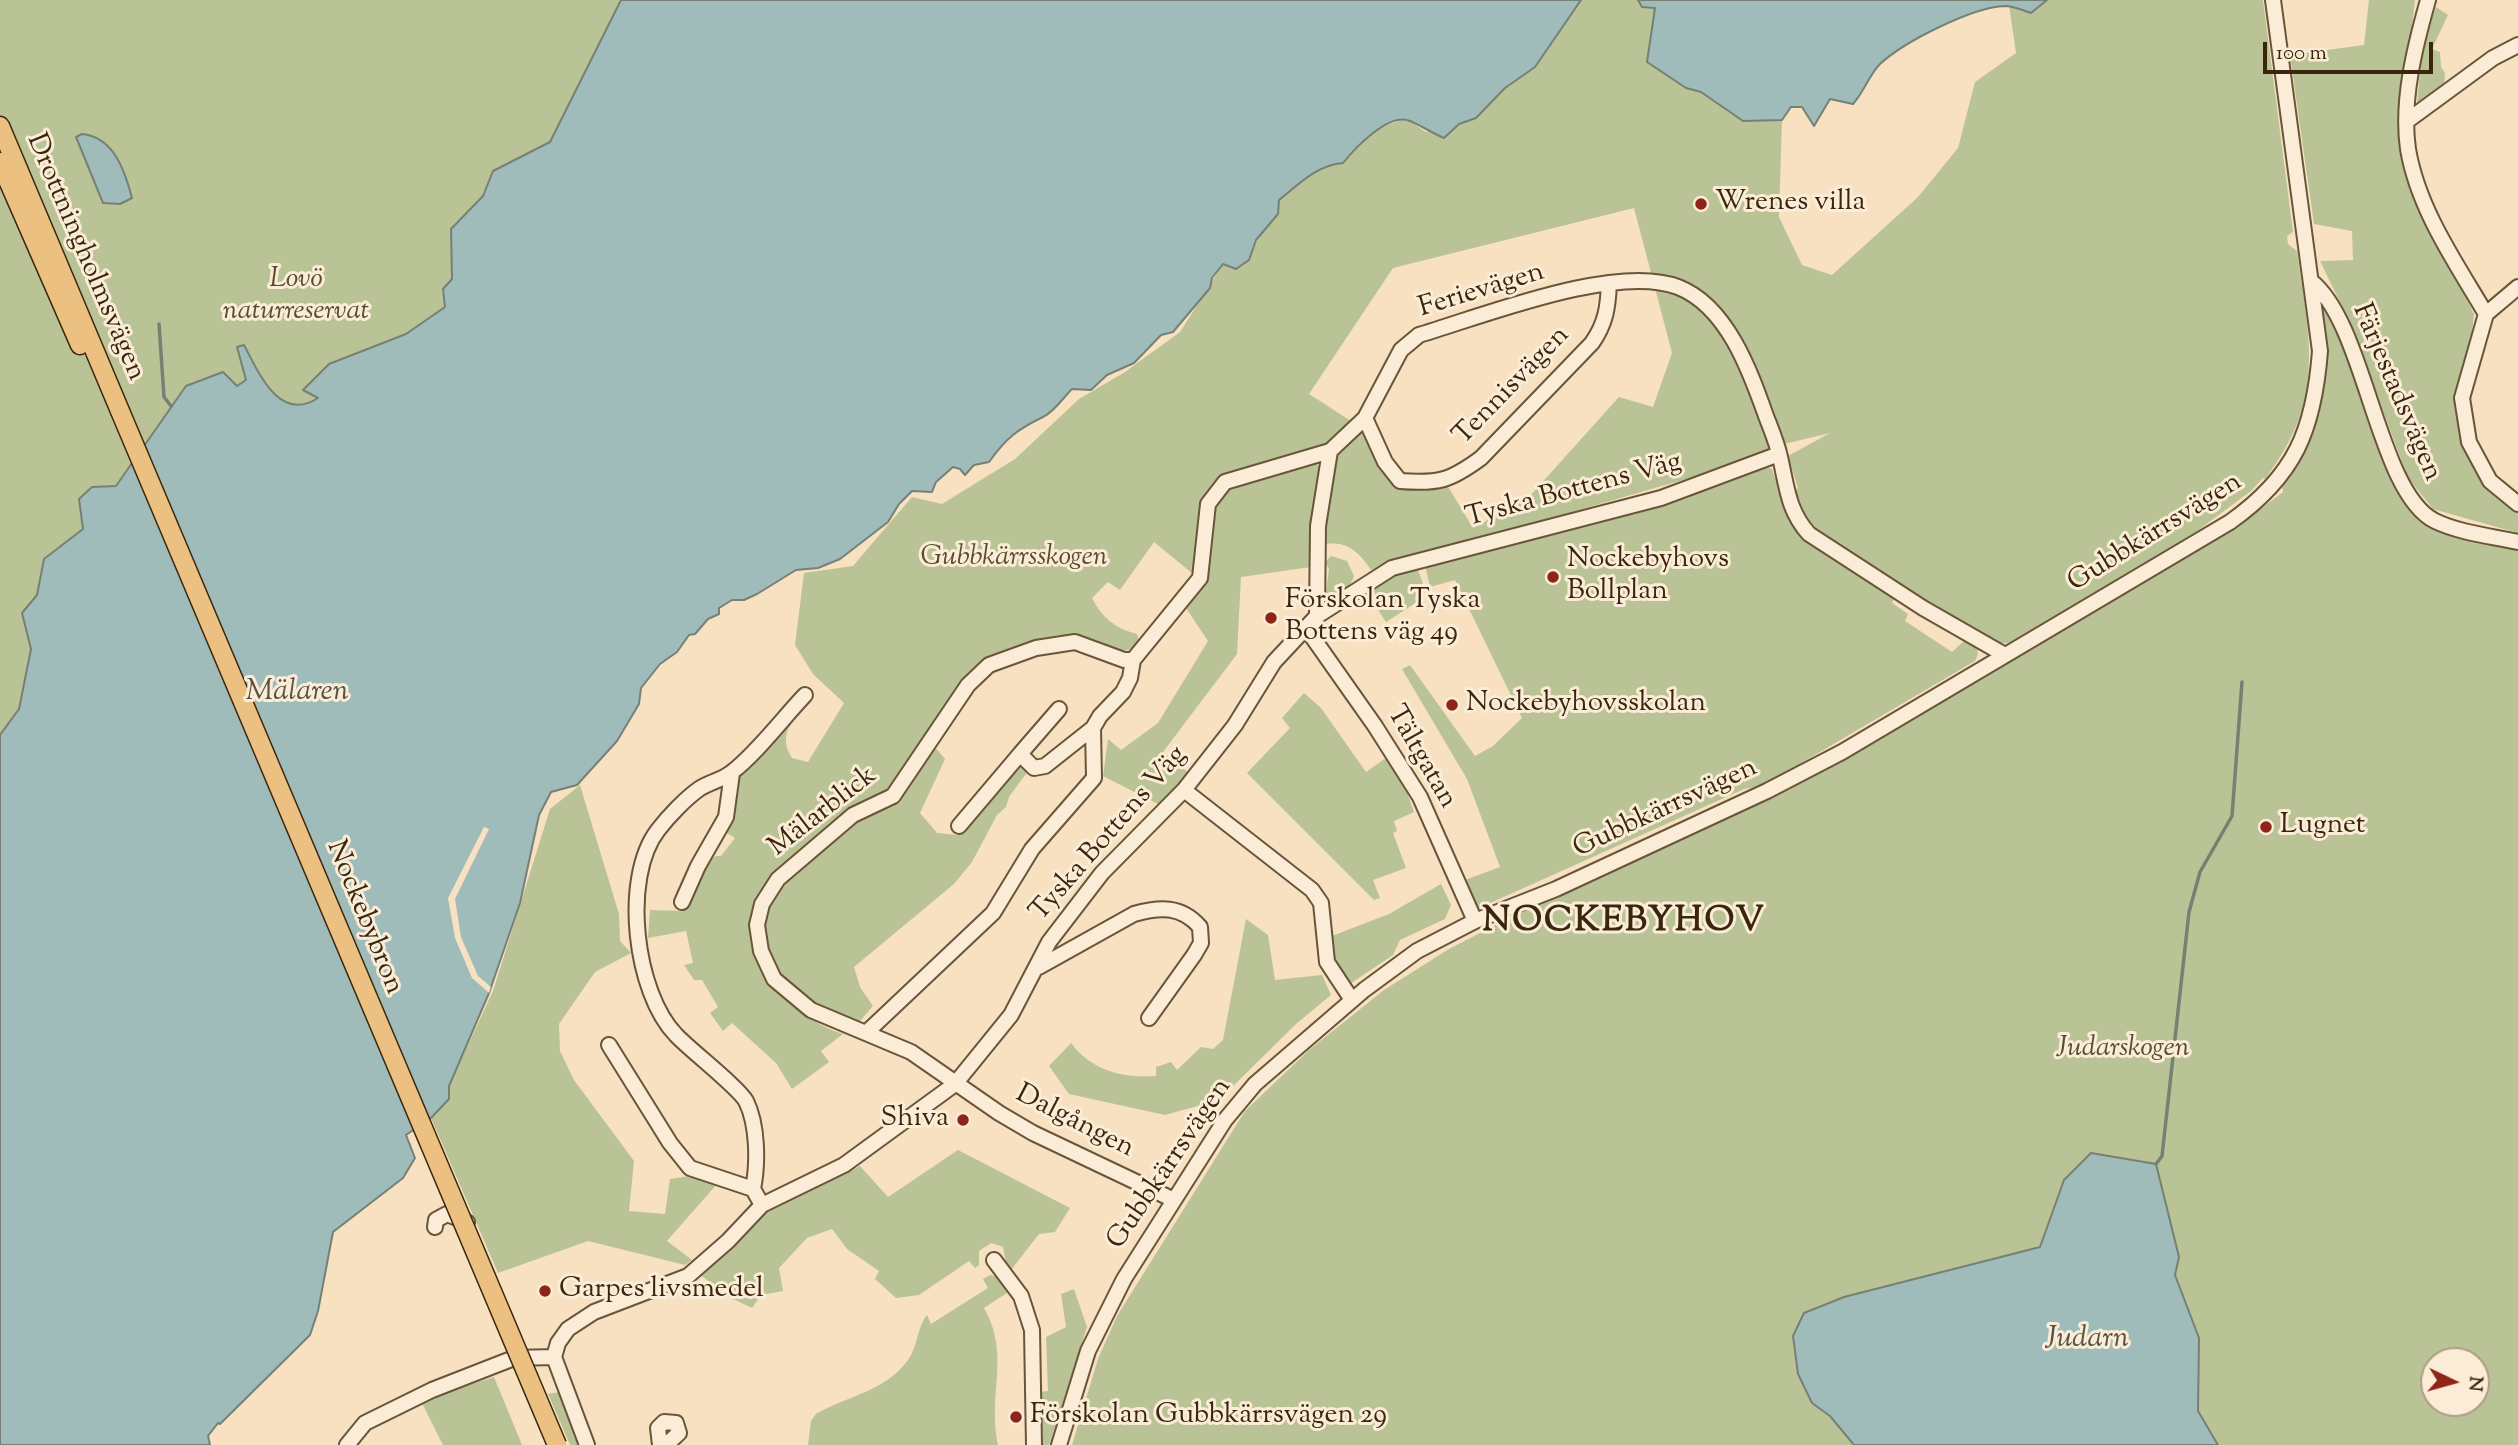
<!DOCTYPE html>
<meta charset="utf-8">
<style>
body{margin:0}
#map{position:relative;width:2518px;height:1445px;overflow:hidden;background:#f7e1c1;font-family:"Sorts Mill Goudy",serif}
canvas{display:block}
.north{position:absolute;left:2420px;top:1347px;width:70px;height:70px;box-sizing:border-box;background:#faecd7;border:2px solid #ad9d86;border-radius:50%;rotate:95deg;font-size:19px;font-weight:700;line-height:28px;text-align:center;color:#3a260d}
.north::after{content:'';display:block;margin:auto;width:24px;height:32px;background:#8f2418;clip-path:polygon(50% 0,100% 100%,50% 72%,0 100%)}
.scale{position:absolute;left:2263px;top:42px;width:170px;height:32px;box-sizing:border-box;border:4px solid #3a260d;border-top:0;padding-left:9px;font-size:21px;line-height:24px;white-space:nowrap;color:#3a260d;-webkit-text-stroke:5px #faecd7;paint-order:stroke}
</style>
<div id="map">
<canvas width="2518" height="1445"></canvas>
<div class="north">N</div>
<div class="scale">100 m</div>
</div>
<script>
const c = document.querySelector('canvas').getContext('2d');
c.lineJoin = 'round';
function fill(path, color) { c.fillStyle = color; c.fill(path, 'evenodd'); }
function stroke(path, color, width, dash) { c.strokeStyle = color; c.lineWidth = width; c.lineCap = dash ? 'butt' : 'round'; c.setLineDash(dash || []); c.stroke(path); }
function label(font, color, halo, rows, align = 'center') {
  c.font = font + ' "Sorts Mill Goudy",serif'; c.lineWidth = 6; c.setLineDash([]); c.textBaseline = 'middle'; c.strokeStyle = halo; c.fillStyle = color; for (const [text, x, y, turn = 0] of rows) {
    c.save(); c.translate(x, y); c.rotate((+turn || 0) * Math.PI / 180); c.textAlign = isNaN(turn) ? turn : align; if (halo) c.strokeText(text, 0, 0); c.fillText(text, 0, 0); c.restore();
  }
}
const green = new Path2D(`
 M0,0H1078L0,1176Z
 M1581,0H1638L1642,7L1655,8L1656,17L1686,88L1701,92L1743,121L1782,120L1779,217L1802,265L1832,275L1918,197L1958,148L1975,82L2016,53L2009,5L2031,13L2047,0H2263L2293,232L2287,236L2288,244L2297,251C2310,344 2326,399 2265,479L2263,478L2251,491L2197,531L2008,643H1998L1815,534L1791,495L1798,488L1788,456L1830,433L1784,444L1693,477L1371,570C1359,552 1346,539 1323,545V524L1336,457L1328,445L1315,463L1322,468L1311,567L1241,577L1237,654L1163,752L1189,773L1160,805L1103,776L1108,739L1121,750L1158,723L1208,641L1186,608L1203,582L1154,542L1120,590L1108,582L1092,598C1101,617 1116,629 1137,634L1139,641C1125,665 1090,636 1070,635C1040,634 992,654 970,672L889,789L861,802L808,844L754,918C777,972 782,1014 843,1034L821,1051L829,1062L792,1089L776,1063L732,1023L723,1031L710,1013L718,1007L702,980H694L684,965L693,963L686,931L648,938L650,910L683,911L702,866L716,856H721L735,838L723,831L737,778L788,722L791,724C783,736 785,747 792,758L808,762L844,703L813,674L795,645L804,573L853,566L912,497L942,504L1015,459L1079,399L1125,372L1180,332L1223,264L1249,260C1253,236 1277,224 1279,200C1299,184 1317,165 1343,163C1361,141 1380,124 1407,119L1426,132L1476,118L1505,88L1535,67ZM1634,208L1672,353L1653,407L1619,397L1528,498L1473,528L1444,480H1401L1360,417L1354,423L1309,394L1393,268Z
 M2369,0H2415L2401,122L2408,181L2474,314L2471,342L2455,396L2466,451L2487,485L2518,513V533L2433,509L2408,478L2350,323L2320,261L2353,260L2352,231L2314,224L2290,55L2364,45Z
 M2436,7L2448,15L2432,49L2440,52L2441,67L2445,73L2444,88L2421,104L2417,103L2423,41Z
 M2320,301C2335,314 2341,341 2348,359C2363,398 2400,510 2435,529C2459,542 2491,545 2518,550V1445H1072L1098,1359L1117,1316L1245,1111L1309,1050L1384,990L1449,949L1563,890L1792,788L2238,526L2283,492L2282,484C2327,424 2329,373 2320,301ZM2434,1361H2476V1403H2434Z
 M1762,465L1772,469L1789,518L1807,539L1896,595L1892,603L1908,614L1905,621L1952,652L1965,640L1977,647L1978,654L1975,661L1762,786L1744,789L1477,909L1462,881L1500,867L1467,779L1402,669L1410,665L1475,756L1493,746L1522,718L1455,580L1430,587L1425,565Z
 M1331,556L1347,561L1354,576C1350,589 1339,596 1326,593L1329,569L1325,562Z
 M1417,567L1423,584L1415,598L1417,602L1386,622L1368,594L1396,575Z
 M1304,693L1321,708L1366,772L1386,758L1406,789L1414,812L1394,821L1397,831L1393,833L1406,868L1373,880L1380,898L1374,900L1247,773L1290,728L1282,718Z
 M933,745L945,759L920,813L937,833L958,835L1015,768L1020,767L1028,771L1009,797L1006,807L997,815L972,862L954,884L854,967L860,987L873,1006L859,1022L821,1008L781,978L772,964L764,940L768,903L785,883L854,821L873,809Z
 M580,785L619,914L620,941L631,953L595,972L559,1024L560,1051L574,1080L634,1161L629,1211L665,1214L670,1179L689,1176L717,1184L667,1241L692,1260L685,1265L588,1241L498,1273L431,1118L449,1099V1086L493,991L550,809Z
 M1441,884L1451,905L1445,919L1400,940L1393,955L1350,984L1335,958L1332,936L1389,914Z
 M1246,919L1268,935L1275,980L1322,975L1331,995L1296,1024L1219,1100L1165,1115L1069,1094L1049,1066L1071,1043C1092,1071 1122,1078 1156,1076V1067L1171,1062L1177,1070L1201,1047L1213,1049L1223,1040Z
 M958,1150L1070,1208L1055,1232L1039,1234L1008,1274L1003,1247L991,1243L979,1251V1265L975,1268L969,1261L919,1295L896,1298L875,1279L879,1271L847,1249L832,1229L807,1238L779,1268L783,1291L761,1295L752,1308L729,1297L702,1276L764,1214L860,1166L888,1197Z
 M990,1275L998,1277L1007,1293L984,1308C1011,1355 987,1394 998,1445H808L811,1421L816,1414C847,1396 886,1391 908,1360C918,1346 917,1327 927,1315L931,1324L988,1288L983,1279Z
 M1074,1289L1087,1327L1049,1445H1043L1040,1392L1048,1391L1046,1337L1066,1327L1061,1294Z
 M494,1377L522,1445H443L421,1401Z
 M559,1392L581,1445H570L548,1394Z`);
const water = new Path2D(`
 M621,0H1581L1535,67L1505,88L1476,118L1459,124L1444,138C1432,133 1422,126 1410,121C1389,112 1355,148 1343,163C1317,165 1299,184 1279,200L1278,214L1256,240L1249,260L1236,269L1223,264L1212,278L1210,288L1173,332L1161,335L1134,363L1107,375L1091,390L1072,389C1063,398 1054,412 1043,417C1018,429 1006,438 989,462L974,465L965,475L960,469L953,467L936,482L932,492L912,491L899,504L888,522L840,559L818,568L796,570L757,594L744,600H732L719,608V614L708,619L695,634L689,635L677,652L660,664L641,688L639,704L617,741L577,785L551,792L539,815L520,903L489,993L449,1086V1099L431,1118L406,1135L415,1158L403,1178L333,1232L318,1311L310,1335L220,1424L218,1423L208,1436L210,1445H0V735L19,709L31,649L22,613L37,595L44,559L83,529L79,499L92,487L116,486L186,386L223,372L237,386L246,380L237,347L244,345C259,373 279,423 318,398L303,390L329,364L406,334L445,307L443,289L452,279L451,229L483,196L493,171L550,142Z
 M1638,0H2047L2031,13C2022,10 2013,6 2005,6C1973,7 1905,41 1880,64C1869,75 1864,92 1853,104L1830,99L1814,126L1802,107H1791L1782,120L1743,121L1701,92L1686,88L1647,62L1655,8L1642,7Z
 M82,134C114,137 125,171 132,198L120,204L103,203L76,137Z
 M2091,1153L2156,1164L2179,1257L2175,1275L2199,1338L2198,1411L2218,1445H1854L1830,1416L1812,1403L1798,1374L1793,1336L1804,1313L1844,1297L2040,1247L2064,1180Z`);
const pier = new Path2D(`
 M484,827L489,829L455,899L461,937L478,976L491,987L489,993L472,978L455,938L448,898Z`);
const stream = new Path2D(`
 M159,324L164,397L171,406
 M2156,1164L2162,1156L2189,912L2200,872L2232,816L2242,682`);
const minor = new Path2D(`
 M2428,0C2415,46 2401,101 2408,149C2418,209 2456,263 2486,314L2462,398L2469,442L2490,481L2518,504
 M2407,121L2493,58L2518,45
 M2311,281C2366,324 2377,492 2435,521C2460,533 2491,536 2518,542
 M2486,314L2518,287
 M1365,418L1385,462L1400,481C1438,484 1450,481 1481,458L1592,343C1606,323 1608,307 1609,283
 M1317,616L1318,526L1330,451
 M1306,628L1375,726L1420,797L1475,921
 M1133,660H1124L1075,642L1036,648L989,665L968,685L893,796L853,815L778,879L762,904L757,925L761,951L774,979L811,1010L911,1052L999,1113L1033,1133L1174,1200
 M1059,709L1020,754L1034,768L1045,766L1093,728L1100,716L1123,692L1130,678L1133,660L1200,578L1208,504L1225,482L1330,451L1365,418L1401,350L1419,335C1483,316 1616,263 1678,287C1727,306 1750,371 1766,416C1771,429 1777,443 1780,457C1787,487 1788,511 1809,534L1923,608L2005,655
 M1184,790L1312,890L1321,903L1327,962L1352,1000
 M959,826L1020,754
 M682,902L698,866L726,817L732,773
 M1039,967L1134,914C1159,907 1181,905 1200,927L1201,943L1194,955L1149,1018
 M867,1032L993,913L1032,849L1094,778L1093,728
 M609,1045L670,1143L690,1168L753,1189
 M762,1205L753,1189C758,1164 758,1125 746,1101C738,1087 690,1050 676,1035C635,993 621,878 658,830C668,817 685,799 699,789C709,782 723,780 732,772C756,754 783,718 805,695
 M435,1227L436,1220L447,1214L467,1222
 M994,1260L1021,1296L1032,1330L1034,1445
 M347,1445L365,1423L432,1390L514,1358L554,1357
 M587,1445L554,1357L558,1343L568,1329L594,1312L688,1276L728,1241L762,1205L844,1165L955,1084L1011,1015L1049,942L1102,873L1184,790L1235,725L1274,662L1317,616L1392,568L1661,498L1779,454
 M660,1445L658,1428L664,1422L676,1423L679,1433L666,1445
 M1059,1445L1088,1351L1124,1279L1225,1120L1255,1084L1364,990L1417,951L1475,921L1556,889L1767,791L1842,752L2230,522C2295,476 2314,430 2320,351L2273,0`);
const major = new Path2D(`
 M0,126L120,411
 M0,162L80,345`);
const majorBridge = new Path2D(`
 M120,411L557,1445`);
const markers = [
 [1701,204,7,"#8f2418"],
 [1553,577,7,"#8f2418"],
 [1271,618,7,"#8f2418"],
 [1452,705,7,"#8f2418"],
 [2266,827,7,"#8f2418"],
 [963,1120,7,"#8f2418"],
 [545,1291,7,"#8f2418"],
 [1016,1417,7,"#8f2418"]
];
const poiNames = [
 ["Wrenes villa",1715,204],
 ["Nockebyhovs",1567,561],
 ["Bollplan",1567,593],
 ["Förskolan Tyska",1285,602],
 ["Bottens väg 49",1285,634],
 ["Nockebyhovsskolan",1466,705],
 ["Lugnet",2280,827],
 ["Shiva",949,1120,"right"],
 ["Garpes livsmedel",559,1291],
 ["Förskolan Gubbkärrsvägen 29",1030,1417]
];
const streetNames = [
 ["Drottningholmsvägen",84,258,67],
 ["Ferievägen",1482,292,-17],
 ["Tennisvägen",1513,387,-46],
 ["Färjestadsvägen",2395,393,67],
 ["Tyska Bottens Väg",1574,492,-15],
 ["Gubbkärrsvägen",2156,534,-32],
 ["Tältgatan",1420,758,60],
 ["Gubbkärrsvägen",1666,810,-25],
 ["Mälarblick",824,813,-38],
 ["Tyska Bottens Väg",1110,835,-49],
 ["Nockebybron",363,918,68],
 ["Dalgången",1074,1123,27],
 ["Gubbkärrsvägen",1171,1165,-56]
];
const parkNames = [
 ["Lovö",296,281],
 ["naturreservat",296,313],
 ["Gubbkärrsskogen",1014,559],
 ["Judarskogen",2123,1050]
];
const waterNames = [
 ["Mälaren",297,694],
 ["Judarn",2087,1341]
];
const districtNames = [
 ["NOCKEBYHOV",1624,924]
];
fill(green, '#bac395');
fill(water, '#9fbcba');
stroke(water, '#778075', 2);
fill(pier, '#f7e1c1');
stroke(stream, '#778075', 3.5);
stroke(minor, '#69553a', 18);
stroke(major, '#3a260d', 21);
stroke(minor, '#faecd7', 14);
stroke(major, '#ecc080', 18);
stroke(majorBridge, '#3a260d', 21, []);
stroke(majorBridge, '#ecc080', 18);
for (const [x, y, r, color] of markers) { const dot = new Path2D(); dot.arc(x, y, r, 0, 2 * Math.PI); c.fillStyle = color; c.fill(dot); stroke(dot, '#faecd7', 2.5); }
label('28px', '#3a260d', '#faecd7', poiNames, 'left');
label('28px', '#3a260d', '#faecd7', streetNames);
label('italic 28px', '#5a4d2f', '#faecd7', parkNames);
label('italic 30px', '#585341', '#faecd7', waterNames);
c.letterSpacing = '2px';
label('bold 35px', '#3a260d', '#faecd7', districtNames);
c.letterSpacing = '0px';
</script>
